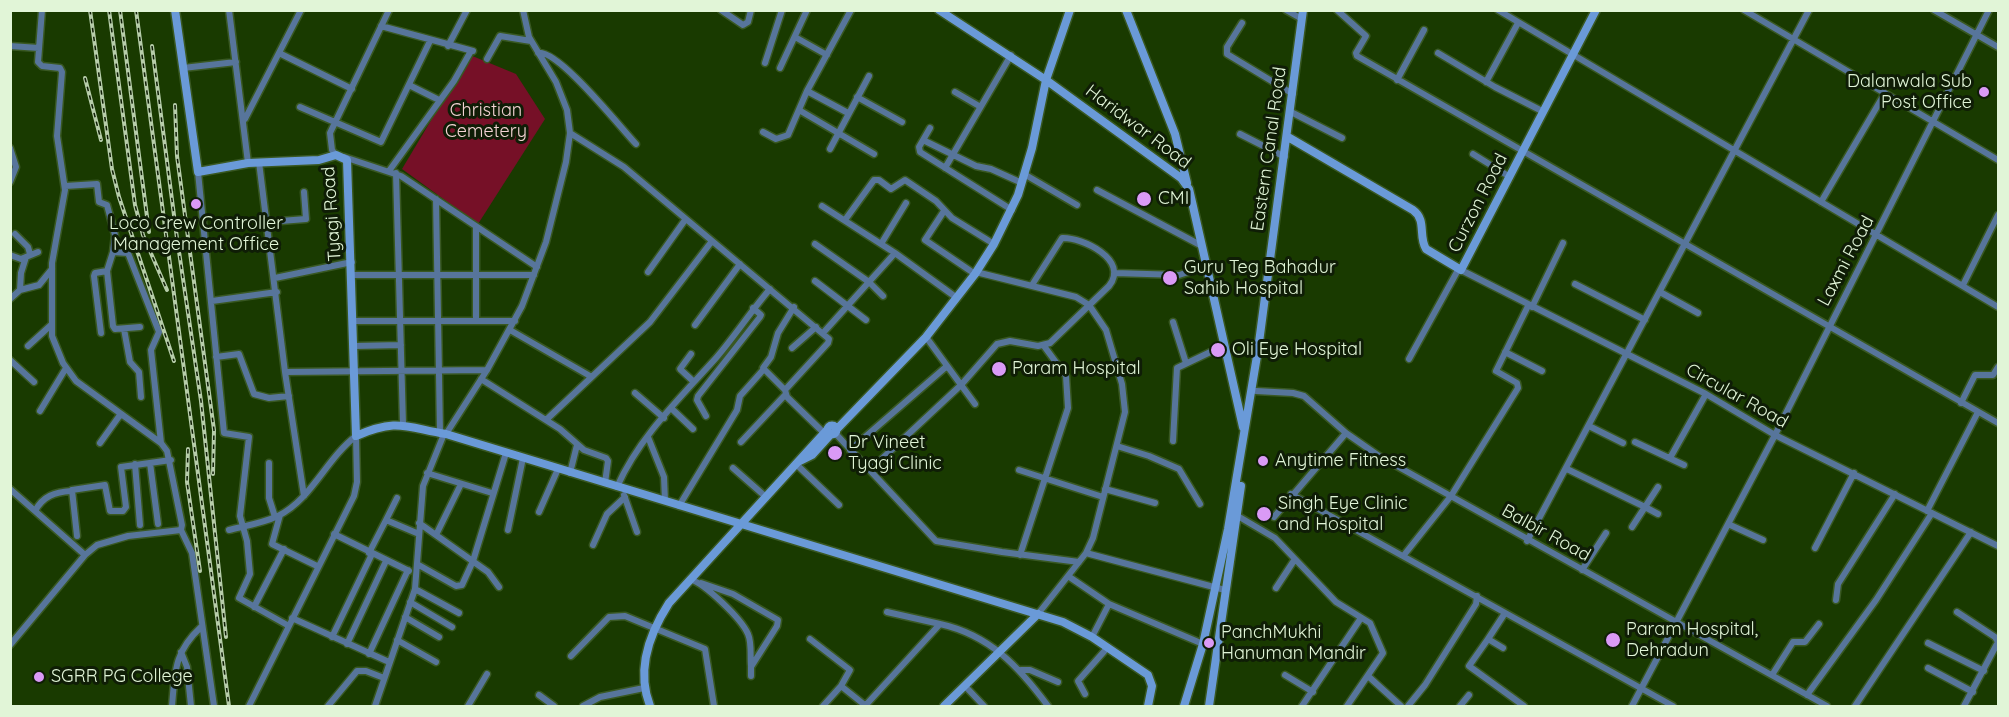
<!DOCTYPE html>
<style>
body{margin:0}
#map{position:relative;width:2009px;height:717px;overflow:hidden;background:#193a00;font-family:Quicksand,sans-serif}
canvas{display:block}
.frame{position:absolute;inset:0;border:12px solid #e1f5d7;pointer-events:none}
</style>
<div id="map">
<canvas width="2009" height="717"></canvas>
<div class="frame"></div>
</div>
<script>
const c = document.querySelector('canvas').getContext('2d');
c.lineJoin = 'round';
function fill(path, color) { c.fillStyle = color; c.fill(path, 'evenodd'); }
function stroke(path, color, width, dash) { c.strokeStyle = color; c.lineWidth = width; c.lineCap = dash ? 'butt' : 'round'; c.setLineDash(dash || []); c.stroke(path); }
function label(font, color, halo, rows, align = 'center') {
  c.font = font + ' Quicksand,sans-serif'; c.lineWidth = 6; c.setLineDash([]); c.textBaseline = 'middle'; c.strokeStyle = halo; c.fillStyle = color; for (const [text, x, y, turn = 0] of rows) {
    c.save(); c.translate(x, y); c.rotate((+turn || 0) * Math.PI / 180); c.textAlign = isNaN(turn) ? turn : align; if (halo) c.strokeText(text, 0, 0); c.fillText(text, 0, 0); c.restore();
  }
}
const green = new Path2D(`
 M470,55L516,74L545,119L478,224L402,169Z`);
const street = new Path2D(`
 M229,10L248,163
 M721,10L743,25L748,22L751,10
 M1286,10L1302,19
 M1337,10L1366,36L1356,53L1357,56L1998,423
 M1498,10L1998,307
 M1744,10L1998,160
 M1934,10L1998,47
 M1242,23L1227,47V54L1293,94
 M381,26L473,51
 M795,37L827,55
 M10,46L39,48
 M448,46L467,10
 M279,53L352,89
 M538,53C558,49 620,127 636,144
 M1438,53L1495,87L1542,111
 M487,59L500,36L531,41
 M765,63L782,10
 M183,68L236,62
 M780,68L807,10
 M1397,80L1424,30
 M1486,82L1518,23
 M409,85L439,100
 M807,91L848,113
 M955,92L979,106
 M857,97L902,122
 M300,107L381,142L430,41
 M799,110L874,154
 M1291,112L1342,138
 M245,119L301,10
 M930,128L919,147L920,152L1012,210
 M763,132L776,139L788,135L807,91L851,10
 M570,133L624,167L829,339L828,343L785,390L787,397L824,433
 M1240,134L1285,157
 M923,140L976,166L991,169L1022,183
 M10,148L16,167L10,182
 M830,149L869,76
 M1473,154L1510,177
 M336,155L332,150L330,133L389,10
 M344,157L401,176L537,267
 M259,162L285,372L304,496
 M945,168L1011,55
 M389,171L454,81L471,51
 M198,172L224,433L249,437L240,516L247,541L250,574L239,598L289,626
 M396,173L403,424
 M1024,174L1077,205
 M65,186L97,184L99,202L107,205L115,235L113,252L128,253L159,332L151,350L161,443
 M1097,190L1202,246
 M436,199L440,433
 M1821,202L1885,93
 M822,206L895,253L957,298
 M944,211L925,240L975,274
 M845,220L874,180H879L891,189L905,180L936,201L952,218L994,244
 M268,222L306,219L304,192
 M15,234L28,247L30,254
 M815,244L869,282L883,296
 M881,244L906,203
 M113,252L107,271L113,326L115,329L140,327
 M10,255L21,259L38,252
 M1461,270L1706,394L1775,435L1998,546
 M648,272L685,220
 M976,272L1076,297L1089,305L1106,330L1122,384L1125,412L1093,538L1086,553L1038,614
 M1115,273L1179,275L1207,266
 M353,275H534
 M275,278L352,262
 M815,281L866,320
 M1575,284L1645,320
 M1963,285L1998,215
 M20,290L21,273L26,257
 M1660,292L1698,313
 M10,299L20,290L39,285L52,269
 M212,301L277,292
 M1532,307L1563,243
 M476,320V227
 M354,321H515
 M1173,322L1186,363
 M695,325L740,264
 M124,329L130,362L139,372L141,397
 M510,330L590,376
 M101,333L94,276L95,273L107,271
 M823,333L895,253
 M926,337L975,404
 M28,346L51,325
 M354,346L401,345
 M792,348L816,327
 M1505,352L1542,371
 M691,354L680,369L694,382
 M216,357L239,354L254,394L269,398L289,396
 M1409,359L1458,270
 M10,360L34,382
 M285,372L487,370
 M481,379L560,429L584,450L606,458L608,461L605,483
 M785,390L763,368L771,357L778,333L794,307
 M1256,391L1293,393L1304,396L1346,433L1379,456L1827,706
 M635,393L664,418
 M1961,403L1975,375H1993L1998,367
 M671,408L693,429
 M40,411L66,368
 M706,416L697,400L698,396L760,317L761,315L753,308
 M546,420L650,322L712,241
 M1589,426L1623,443
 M835,433L936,541L1002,552L1079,562
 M446,434L487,370L522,306L546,242L566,162L570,133L567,110L556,82L529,37L523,10
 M648,437L664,477L665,501
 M1173,441L1177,368L1225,345
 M741,442L785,395
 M1635,442L1684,465
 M100,443L120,415
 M1117,446L1149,456L1179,469L1200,504
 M850,450L947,366
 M1670,458L1706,394
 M150,463L158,524
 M269,463V498L275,517
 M135,464L140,525
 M797,465L839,505
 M733,468L766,497
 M1567,469L1645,507L1658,487
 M870,470L961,385L997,344L1010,341L1038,346L1050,343L1109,286C1130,260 1082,237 1062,238L1032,285
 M1019,470L1103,497
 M427,473L492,493
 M570,473L577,445
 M617,487C639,437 680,398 716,358C735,336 751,311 770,289
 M10,489L85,555
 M1105,489L1155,503
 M1291,494L1673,706
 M624,495L637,532
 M679,506L737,410L740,396L764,369
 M35,511C43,496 55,492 71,491
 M1927,511L1978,412
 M539,512L558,469
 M280,515L272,544L317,566
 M1236,515L1275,538L1336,602L1370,623L1383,653L1347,706
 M1274,517L1346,433
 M386,520L397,498
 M419,523L488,572L499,587
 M1728,524L1763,540
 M1632,527L1645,507L1658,514
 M181,530L192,553L214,706
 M229,530C245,526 263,523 278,516C312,499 326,459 356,436
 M508,530L523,458
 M334,534L409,571
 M436,535L461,484
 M77,536L72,490L105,485L110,511H123L126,507L121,467L171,460
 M1527,541L1809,10
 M593,545L607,514L625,497
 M1815,548L1854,473
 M369,553L386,520L419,534
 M1086,553L1225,590
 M1020,555L1068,408L1066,376L1044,346
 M1404,555L1451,496L1518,388L1517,383L1496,371L1528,306
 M417,564L456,586L462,585L473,561L506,453
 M1582,570L1606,533
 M1068,576L1109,604
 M690,579C705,584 741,618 748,634C752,643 750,656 751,666
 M701,583L733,594L778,620L777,626L751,667V676
 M1276,588L1295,559
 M415,589L459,613
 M1836,600L1838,584L1895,494
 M410,602L452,627
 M254,607L284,549
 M887,612L940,624
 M1957,612L1995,637L1998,642L1964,706
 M405,617L439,637
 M292,618L389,662
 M332,637L372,554
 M1092,637L1109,604L1203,644
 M810,639L850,670L841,686L823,706
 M1488,639L1469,666L1524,706
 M397,640L436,662
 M1928,643L1984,671
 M347,644L386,561
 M10,645L85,555L97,545L128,536L181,530L182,525L167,451L161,443L76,381L63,363L52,336V263L65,190L57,136L62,72L60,68L42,66L38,62L42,10
 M1503,648L1488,639L1505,613
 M181,652L187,667L191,706
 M369,654L408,570
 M571,656L609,617L625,616L705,649L714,706
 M1928,668L1973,692
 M1021,670H1030L1058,682
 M1285,675L1313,692
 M1772,675L1793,642H1805L1819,624
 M1368,676L1401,706
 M841,686L866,706
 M965,686L984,706
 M1085,694L1078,681L1108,647
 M539,695L554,706
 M1807,695L1876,600L1932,513
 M172,706C175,672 174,652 201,627
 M249,706L354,496L357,482L356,436
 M328,706L357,671H366L384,678
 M375,706L415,589L423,486L444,434
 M468,706L487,674
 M583,706L600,697L644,688
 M865,706L940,624C990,635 1019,667 1048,706
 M1302,706L1361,618
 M1408,706L1425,685L1476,604L1477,596
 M1460,706L1469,695
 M1632,706L1775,435L1989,10
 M1855,706L1971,532`);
const secondary = new Path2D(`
 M175,10L198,172L248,163L319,160L336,155L347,160L356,436C397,418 405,427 446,434L1063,622L1092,637L1148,675L1152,686L1148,706
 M939,10L1046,80L1181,178L1189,189L1192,202L1243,427
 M1126,10L1175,134L1187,183
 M1288,137L1413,210C1427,220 1418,236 1426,249L1461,270L1596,10
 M827.5 430a4.5 4.5 0 1 1 9 0a4.5 4.5 0 1 1-9 0Z
 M836,430L926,337L975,274L994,244L1018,195L1032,148L1046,80L1070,10
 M800,461L812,455L831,434
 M650,706C636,670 649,634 669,603L827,430
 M944,706L1038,614
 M1184,706L1203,644L1228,529L1258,350L1303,10
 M1209,706L1241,486`);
const rail = new Path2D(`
 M90,10L112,169L119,197L174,361
 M109,10L135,205L143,235L167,290
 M120,10L149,232
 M136,10L229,706
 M152,46L178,246
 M85,78L101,140
 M175,105L177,156L214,430L213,474
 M177,238L201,401L226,637
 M188,449L187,482L200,571`);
const markers = [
 [1984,92,6,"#da9af6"],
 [1144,199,8,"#da9af6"],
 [196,204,6,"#da9af6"],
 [1170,278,8,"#da9af6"],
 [1218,350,8,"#da9af6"],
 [999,369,8,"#da9af6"],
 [835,453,8,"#da9af6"],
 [1263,461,6,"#da9af6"],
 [1264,514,8,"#da9af6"],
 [1613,640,8,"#da9af6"],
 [1209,643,6,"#da9af6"],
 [39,677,6,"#da9af6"]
];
const poiNames = [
 ["Dalanwala Sub",1972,82,"right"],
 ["Post Office",1972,103,"right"],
 ["CMI",1158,199],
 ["Loco Crew Controller",196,224,"center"],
 ["Management Office",196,245,"center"],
 ["Guru Teg Bahadur",1184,268],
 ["Sahib Hospital",1184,289],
 ["Oli Eye Hospital",1232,350],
 ["Param Hospital",1012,369],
 ["Dr Vineet",848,443],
 ["Tyagi Clinic",848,464],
 ["Anytime Fitness",1275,461],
 ["Singh Eye Clinic",1278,504],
 ["and Hospital",1278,525],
 ["Param Hospital,",1626,630],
 ["Dehradun",1626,651],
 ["PanchMukhi",1221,633],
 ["Hanuman Mandir",1221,654],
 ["SGRR PG College",51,677]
];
const parkNames = [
 ["Christian",486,111],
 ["Cemetery",486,132]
];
const streetNames = [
 ["Haridwar Road",1138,127,37],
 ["Eastern Canal Road",1269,149,-82],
 ["Curzon Road",1478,203,-63],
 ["Tyagi Road",332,214,-94],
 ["Laxmi Road",1846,261,-62],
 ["Circular Road",1737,396,29],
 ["Balbir Road",1546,533,29]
];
fill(green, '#761027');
stroke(street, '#395822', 9);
stroke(secondary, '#395822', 11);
stroke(street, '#57759b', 6);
stroke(secondary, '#6a9ad8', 8);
stroke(rail, '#b7cdaa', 4);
stroke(rail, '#0f1d06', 1.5, [4.5]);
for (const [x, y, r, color] of markers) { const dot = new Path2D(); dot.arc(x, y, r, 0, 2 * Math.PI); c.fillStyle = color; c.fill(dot); stroke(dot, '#0f1d06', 2); }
label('18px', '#e1f5d7', '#0f1d06', poiNames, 'left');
label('18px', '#f4d3d4', '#0f1d06', parkNames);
label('18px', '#e1f5d7', '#0f1d06', streetNames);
</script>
